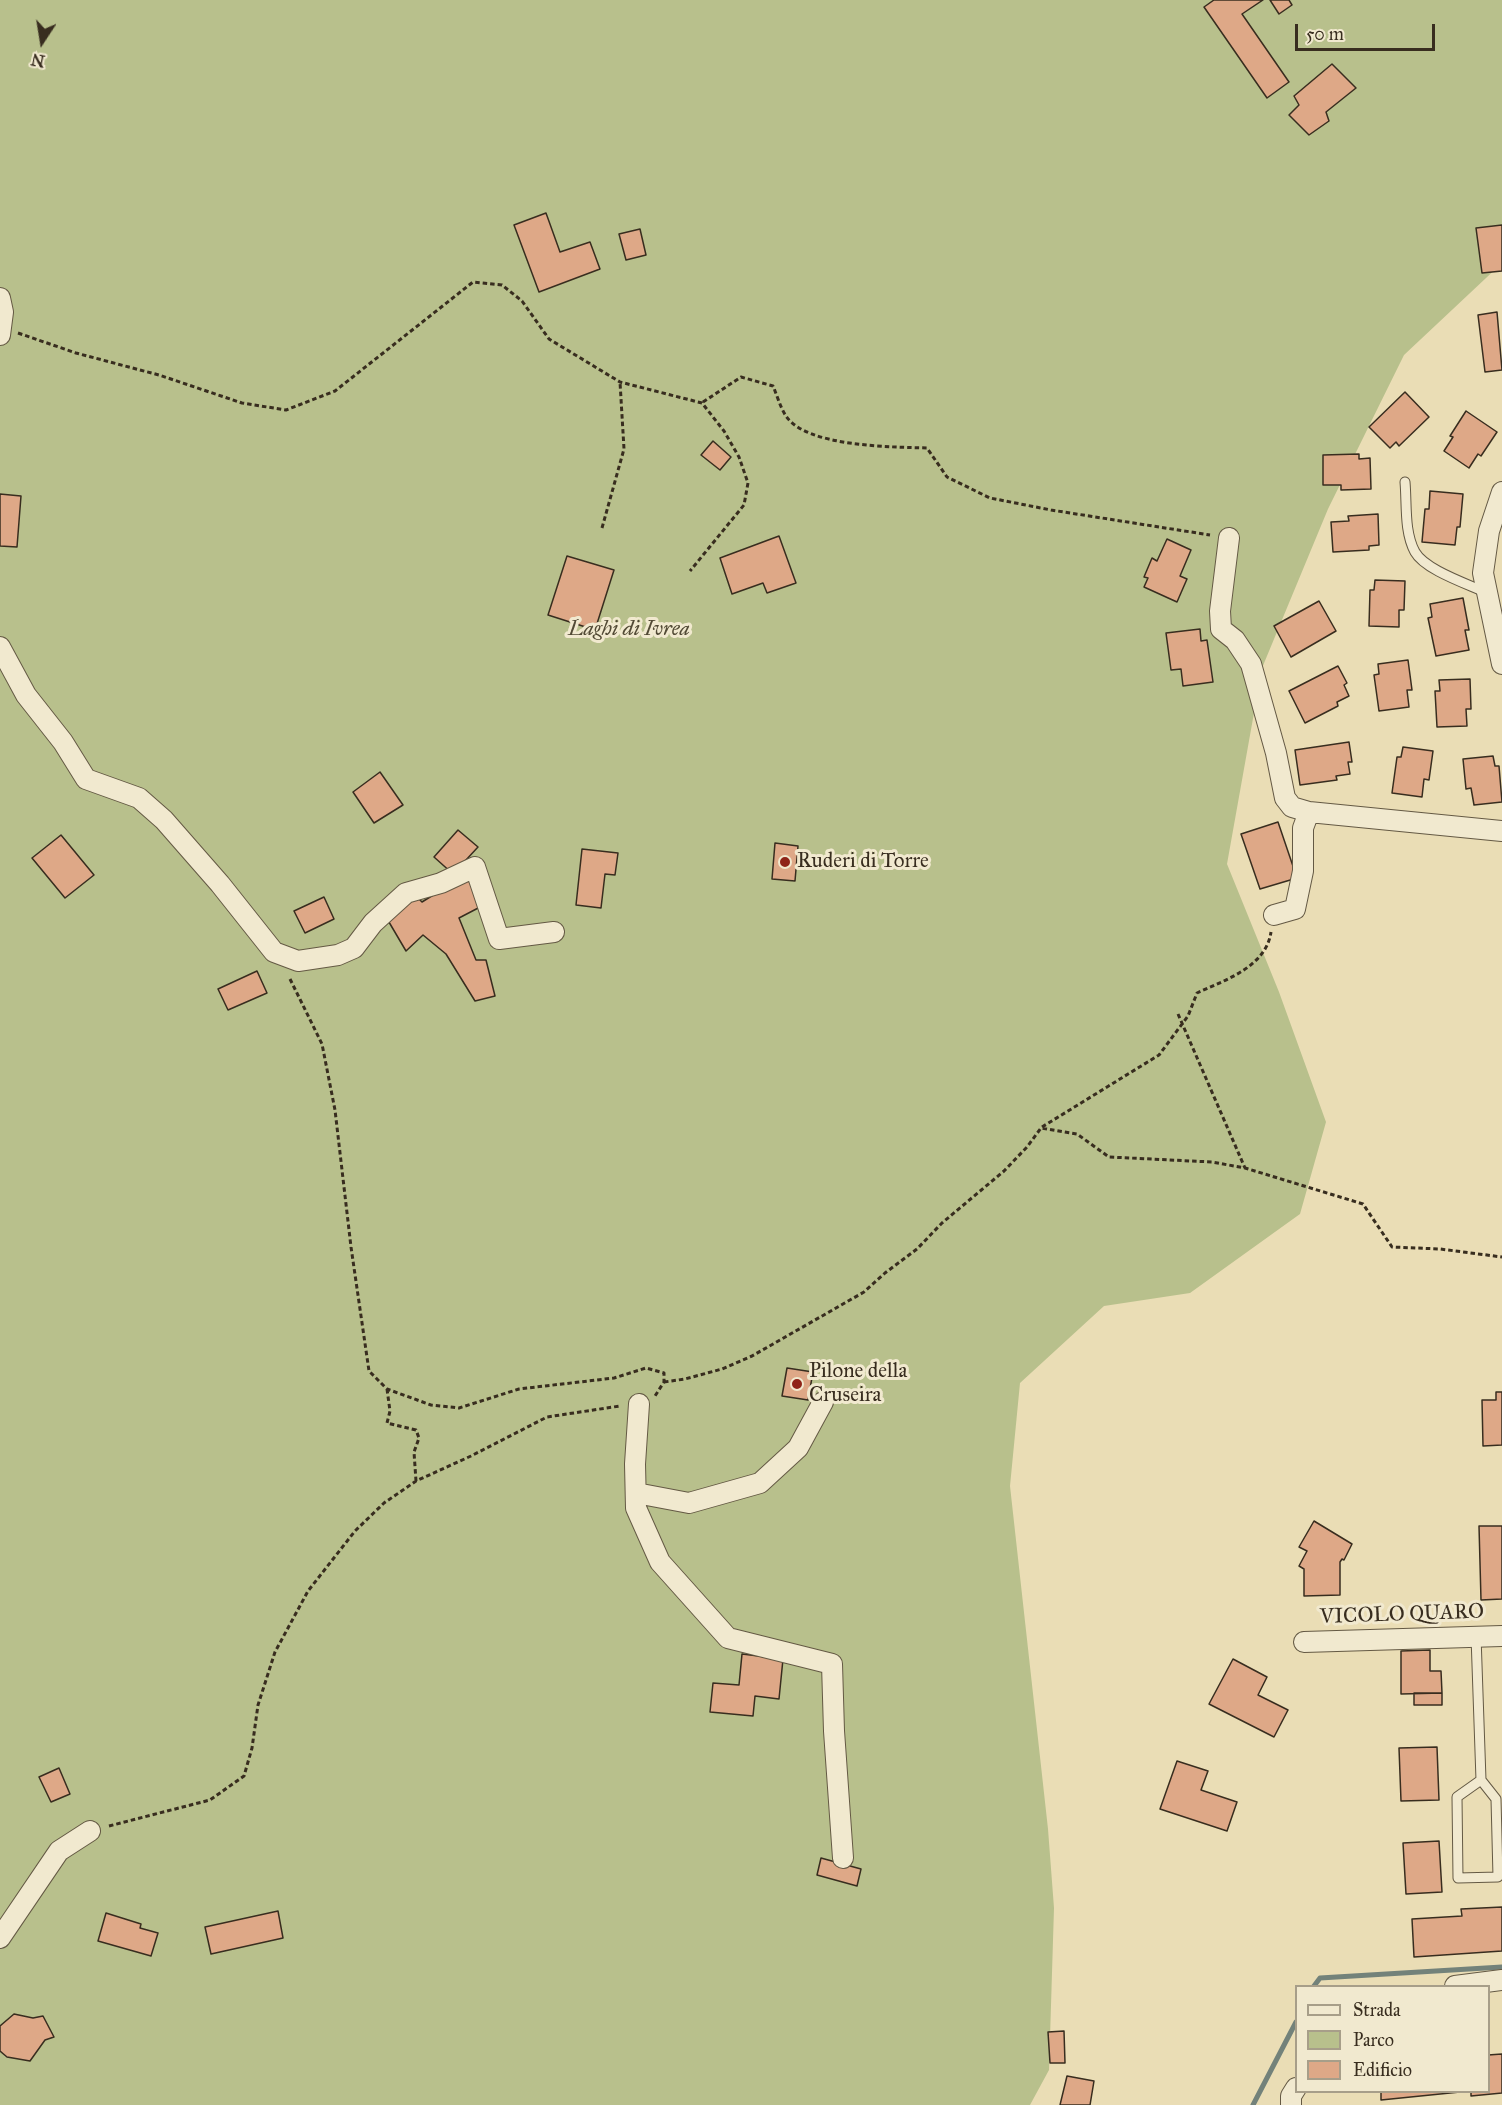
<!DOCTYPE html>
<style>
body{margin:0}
#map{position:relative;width:1502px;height:2105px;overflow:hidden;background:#eaddb5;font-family:"IM FELL Great Primer",serif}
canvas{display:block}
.legend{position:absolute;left:1295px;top:1985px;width:195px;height:108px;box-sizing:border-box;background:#f1e9cf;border:2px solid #a79e89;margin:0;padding:8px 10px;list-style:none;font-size:18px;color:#382d1f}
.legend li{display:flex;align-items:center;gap:12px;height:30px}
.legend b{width:30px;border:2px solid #a79e89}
.north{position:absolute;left:12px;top:12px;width:60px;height:60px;-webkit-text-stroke:4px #f1e9cf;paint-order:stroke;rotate:192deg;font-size:16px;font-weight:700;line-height:24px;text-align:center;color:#382d1f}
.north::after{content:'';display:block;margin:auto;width:21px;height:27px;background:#382d1f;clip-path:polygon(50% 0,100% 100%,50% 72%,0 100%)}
.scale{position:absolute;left:1295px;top:24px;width:140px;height:27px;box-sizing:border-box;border:3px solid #382d1f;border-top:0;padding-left:8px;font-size:18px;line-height:21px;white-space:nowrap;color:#382d1f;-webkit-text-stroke:4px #f1e9cf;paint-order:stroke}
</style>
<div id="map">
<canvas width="1502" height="2105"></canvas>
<ul class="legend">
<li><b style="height:8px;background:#f1e9cf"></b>Strada</li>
<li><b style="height:16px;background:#b8c08c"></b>Parco</li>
<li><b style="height:16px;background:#dea887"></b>Edificio</li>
</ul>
<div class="north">N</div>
<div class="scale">50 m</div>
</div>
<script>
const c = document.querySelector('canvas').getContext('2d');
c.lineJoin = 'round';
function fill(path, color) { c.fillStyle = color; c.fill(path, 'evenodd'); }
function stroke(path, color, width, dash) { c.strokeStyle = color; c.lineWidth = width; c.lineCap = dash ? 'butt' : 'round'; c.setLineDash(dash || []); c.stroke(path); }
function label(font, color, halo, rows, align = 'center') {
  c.font = font + ' "IM FELL Great Primer",serif'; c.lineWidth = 6; c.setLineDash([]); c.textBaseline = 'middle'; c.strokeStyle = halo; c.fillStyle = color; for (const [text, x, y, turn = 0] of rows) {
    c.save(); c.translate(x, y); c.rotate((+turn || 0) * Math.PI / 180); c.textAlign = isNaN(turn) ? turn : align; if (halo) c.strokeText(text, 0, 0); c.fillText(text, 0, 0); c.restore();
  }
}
const green = new Path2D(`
 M0,0H1502V263L1404,355L1328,509L1262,668L1227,864L1279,992L1326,1122L1300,1214L1190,1293L1104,1306L1020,1383L1010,1486L1048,1829L1054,1908L1049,2070L1030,2105H0Z`);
const stream = new Path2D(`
 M1314,1986L1320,1978L1502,1967
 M1253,2105L1296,2022`);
const building = new Path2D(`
 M1214,0H1263L1242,14L1289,82L1267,98L1204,7Z
 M1270,0H1289L1292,5L1279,14Z
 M1332,64L1356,88L1326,112L1329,121L1309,135L1289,115L1299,105L1294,96Z
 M546,213L560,252L590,242L600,269L539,292L514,225Z
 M1502,225V271L1482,273L1476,228Z
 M640,229L646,255L626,260L619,234Z
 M1497,312L1502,370L1485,372L1478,315Z
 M1405,392L1429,417L1399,446L1396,442L1390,448L1369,427Z
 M1466,411L1497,432L1481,456L1478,454L1469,468L1444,451L1453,437L1450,436Z
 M713,441L731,457L720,470L701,455Z
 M1359,454V459L1370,458L1371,489L1341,490V485H1323V455Z
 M1430,491L1463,494L1460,527H1457L1455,545L1422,542L1425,509H1429Z
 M0,494L21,496L17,547L0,546Z
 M1378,514L1379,545L1369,546V550L1333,552L1331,522L1349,521L1348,516Z
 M779,536L796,583L767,593L763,583L732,594L720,558Z
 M1167,539L1191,550L1180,576L1187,579L1177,602L1144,587L1148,578L1144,577L1152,558L1157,561Z
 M567,556L614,570L595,630L548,615Z
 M1375,580L1405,581L1404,610H1399V627L1369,626L1370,590H1374Z
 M1463,598L1469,630H1465L1469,650L1436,656L1428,618L1432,617L1430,604Z
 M1319,601L1336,631L1291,657L1274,626Z
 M1200,629L1201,641L1207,640L1213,682L1183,686L1181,669L1171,670L1166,633Z
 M1408,660L1412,690H1407L1409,707L1379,711L1374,675L1379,674L1378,664Z
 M1338,666L1347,683L1344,685L1349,696L1337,702L1338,706L1305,723L1289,691Z
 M1470,679L1471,709H1466L1467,726L1437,727L1435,691H1440L1439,680Z
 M1349,742L1352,762H1348L1350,774L1336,776L1337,780L1300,785L1295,750Z
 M1403,747L1433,751L1429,780L1424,779L1422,797L1392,793L1397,757H1401Z
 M1493,756L1495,766H1499L1502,802L1474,805L1471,788L1466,789L1463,759Z
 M380,772L403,805L374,823L353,792Z
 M1278,822L1297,878L1260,889L1241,834Z
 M458,830L478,847L453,874L434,857Z
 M61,835L94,875L65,898L32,858Z
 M775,843L798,846L795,881L772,879Z
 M582,849L618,853L615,875L605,874L601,908L576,905Z
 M467,874L482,906L459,918L476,960H486L495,996L475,1001L446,954L423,935L406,951L386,917L414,894L422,902Z
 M324,897L334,919L305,933L294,911Z
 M257,971L267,993L228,1010L218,989Z
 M787,1368L813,1372L808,1400L782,1396Z
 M1496,1392H1502V1445L1483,1446L1482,1400H1496Z
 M1314,1521L1352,1544L1344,1560L1342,1559L1340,1562V1595L1304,1596V1569L1299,1566L1307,1551L1299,1547Z
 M1479,1526H1502V1599L1481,1600Z
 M1430,1650V1671H1441L1442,1693L1401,1694V1651Z
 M742,1654L783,1659L779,1699L755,1696L753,1716L710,1712L713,1683L739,1685Z
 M1233,1659L1267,1677L1258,1695L1288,1710L1274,1737L1209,1704Z
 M1414,1693H1442V1705H1414Z
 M1437,1747L1439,1800L1401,1801L1399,1748Z
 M1177,1761L1208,1771L1201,1790L1237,1802L1227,1831L1160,1809Z
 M59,1768L70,1794L51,1802L39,1777Z
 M1439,1841L1442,1892L1406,1894L1403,1843Z
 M821,1858L861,1869L857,1886L817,1875Z
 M1502,1907V1951L1414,1957L1412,1919L1462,1916L1461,1909Z
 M278,1911L283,1938L211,1954L205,1927Z
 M106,1913L141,1924L140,1928L158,1933L151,1956L98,1941Z
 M14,2014L33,2018L43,2016L54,2037L45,2040L30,2061L7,2057L0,2051V2026Z
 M1064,2031L1065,2063H1050L1048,2032Z
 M1502,2054V2093L1471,2096V2092H1488V2055Z
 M1067,2076L1094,2081L1090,2105H1060Z
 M1381,2092H1460L1381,2100Z`);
const path = new Path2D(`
 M18,333L76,353L159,375L242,403L286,410L335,391L473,282L502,285L522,301L549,339L620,382L702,403L724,431L739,457L748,483L744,505L690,571
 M703,402L741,377L773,386C777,395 780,407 786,416C806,447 893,447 927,448L947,477L990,498L1051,510L1210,535
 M602,528L624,449L620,382
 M290,979L322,1044L335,1110L351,1247L369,1371L387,1389L431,1405L459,1408L519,1389L614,1378L646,1368L664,1373V1382L655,1396
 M1178,1014L1245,1168
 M1042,1127L1159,1055L1188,1016L1197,993C1225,980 1266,967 1271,932
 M664,1382L685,1379L722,1369L752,1356L864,1292L885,1273L917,1249L942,1223L1004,1171L1027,1147L1041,1128L1077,1134L1109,1157L1212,1162L1245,1168L1363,1204L1392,1247L1440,1249L1502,1257
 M387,1389L390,1411L387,1423L416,1430L419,1438L414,1452L416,1481
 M109,1826L210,1800L244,1776L252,1748L258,1705L275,1652L308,1591L355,1531L384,1503L416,1481L471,1456L547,1417L620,1406`);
const service = new Path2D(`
 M1405,482C1407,504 1404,532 1415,552C1425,570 1468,584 1487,593
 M1476,1636L1481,1780L1496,1799L1498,1877L1458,1878L1457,1797L1481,1780`);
const minor = new Path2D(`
 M0,298L3,312L0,335
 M1502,492L1489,531L1483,573L1502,664
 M1229,538L1220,611L1221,629L1235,640L1251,664L1276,753L1285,798L1292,807L1309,812L1502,831
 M0,647L26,695L63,742L86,779L139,798L164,820L220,884L274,952L298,961L338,955L354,948L373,923L406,893L441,883L475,867L499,939L554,932
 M1274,915L1295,909L1303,871V828L1309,812
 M639,1404L635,1464L636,1508L660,1562L728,1638L832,1664L834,1731L843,1858
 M636,1493L689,1503L760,1483L798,1448L823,1402
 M1304,1642L1502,1636
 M0,1938L59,1851L90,1831
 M1455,1986L1502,1980
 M1291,2105V2096L1296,2088`);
const markers = [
 [785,862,6,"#8f2418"],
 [797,1384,6,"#8f2418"]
];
const parkNames = [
 ["Laghi di Ivrea",629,630]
];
const poiNames = [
 ["Ruderi di Torre",797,862],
 ["Pilone della",809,1372],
 ["Cruseira",809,1396]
];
const streetNames = [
 ["VICOLO QUARO",1402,1615,-2]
];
fill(green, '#b8c08c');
stroke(stream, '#73827a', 5);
fill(building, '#dea887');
stroke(building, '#382d1f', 1.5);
stroke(service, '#645944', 11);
stroke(minor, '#645944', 22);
stroke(path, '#382d1f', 3, [4.5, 3]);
stroke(service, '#f1e9cf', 9);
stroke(minor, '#f1e9cf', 20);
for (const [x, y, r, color] of markers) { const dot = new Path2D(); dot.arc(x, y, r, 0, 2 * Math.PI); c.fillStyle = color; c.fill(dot); stroke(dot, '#f1e9cf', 2); }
label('italic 21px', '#524a35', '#f1e9cf', parkNames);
label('21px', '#382d1f', '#f1e9cf', poiNames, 'left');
label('21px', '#382d1f', '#f1e9cf', streetNames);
</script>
